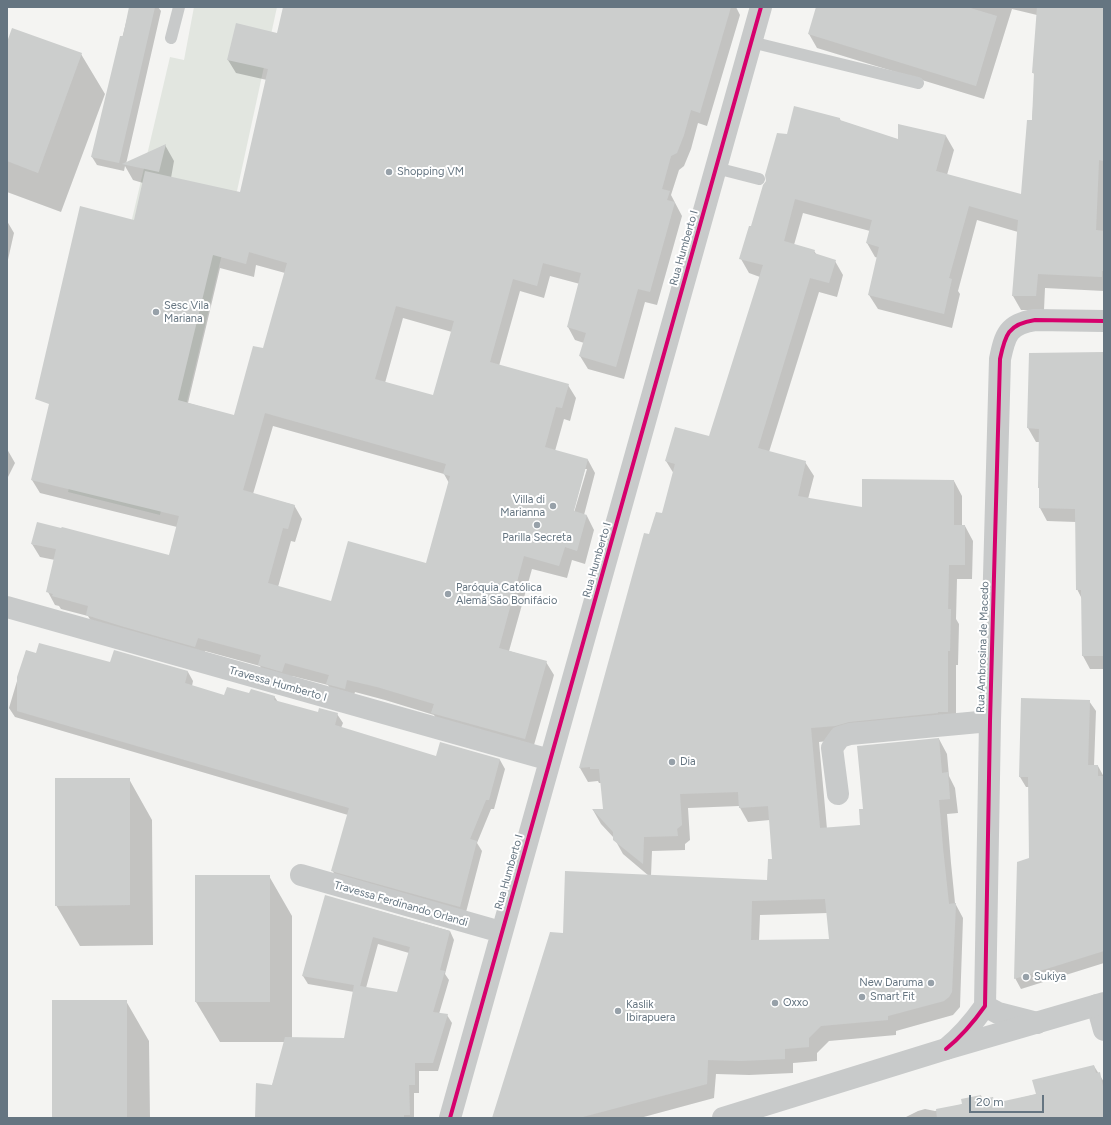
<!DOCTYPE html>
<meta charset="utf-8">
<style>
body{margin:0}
#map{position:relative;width:1111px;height:1125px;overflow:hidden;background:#f4f4f2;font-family:Figtree,sans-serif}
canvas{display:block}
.frame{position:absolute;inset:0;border:8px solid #657581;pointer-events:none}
.scale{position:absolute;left:969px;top:1095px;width:75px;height:18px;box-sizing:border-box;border:2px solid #657581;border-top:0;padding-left:5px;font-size:12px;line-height:14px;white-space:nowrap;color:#657581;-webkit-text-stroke:3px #fff;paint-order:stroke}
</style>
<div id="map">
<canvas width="1111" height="1125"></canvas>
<div class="frame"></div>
<div class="scale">20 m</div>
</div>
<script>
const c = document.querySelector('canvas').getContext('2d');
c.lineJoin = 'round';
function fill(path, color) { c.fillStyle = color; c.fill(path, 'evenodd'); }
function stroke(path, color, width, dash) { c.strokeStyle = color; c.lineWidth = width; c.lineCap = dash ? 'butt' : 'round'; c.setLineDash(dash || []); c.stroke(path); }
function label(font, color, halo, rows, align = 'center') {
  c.font = font + ' Figtree,sans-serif'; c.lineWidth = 4; c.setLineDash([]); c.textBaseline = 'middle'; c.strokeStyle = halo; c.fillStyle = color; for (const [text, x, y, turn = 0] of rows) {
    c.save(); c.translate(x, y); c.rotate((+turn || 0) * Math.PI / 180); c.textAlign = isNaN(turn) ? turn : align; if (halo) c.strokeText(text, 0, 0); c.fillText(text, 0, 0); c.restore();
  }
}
const green = new Path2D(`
 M194,7H277L237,191L160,515L68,492L170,57L184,60Z`);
const shadow = new Path2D(`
 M130,7H158L161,11L126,164L165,145L174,161L171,178L241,193L267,80L236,73L228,60L278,34L284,7H736L740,15L707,126L698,123L691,149L684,166L679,170L671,195L682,216L657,305L645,302L624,379L588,369L580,356L584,343L575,340L568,327L580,284L550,276L544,298L520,291L499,366L568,385L576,398L570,421L564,419L555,451L588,460L595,473L584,515L587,516L594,530L585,564L572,560L567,578L532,569L509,651L546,662L554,675L532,752L440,726L434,715L385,700L355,692L352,702L335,697L328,685L292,676L290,684L267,678L260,666L205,651L203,660L95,628L88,616L61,609L59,606L55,605L48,592L55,560L40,557L32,544L169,557L177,527L40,493L32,480L135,221L143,183L133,180L125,166L124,171L97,165L92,157ZM256,265L285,273L264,350L234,416L188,403L220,268L254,277ZM403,318L452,332L434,396L385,383ZM273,426L444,474L449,483L427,564L332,603L278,587L291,541L295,542L302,519L294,505L253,494ZM585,469H587L573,516H572Z
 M817,7H1104V291L1045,288L1044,310H1021L1013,296L1018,232L977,220L958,291L960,294L952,328L878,309L869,295L878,258L875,257L867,243L870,231L803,213L794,245L814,251L817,255L835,261L843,275L837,297L819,292L769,452L805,462L814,476L808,499L862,508L954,481L962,496V526H965L973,541L972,579H957L956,619L959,624L958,665H956V726L819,742L827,829L861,826L864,810L939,739L947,754L949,776L955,788L958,813L947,814L951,863L955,903L963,918L960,1007L953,1015L896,1031V1035L829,1041L817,1053V1061L793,1063V1073L749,1075L716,1074L714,1098L640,1118H493L563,934L649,876L623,854L614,838L601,824L593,810H604L601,783H599L598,781L588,782L580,768L650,536L662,515L674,474L666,461L710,437L760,277L749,273L741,259L767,182L788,135L840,119L841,121L899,140L946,136L954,150L947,175L1022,196L1032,121L1035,77L1033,72L1037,15L1012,9L984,99L817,48L809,34ZM739,806L748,822L770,820L773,860L768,881L651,876L652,851L685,850V844L690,840L688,808ZM828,913L830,940L759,941L760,915Z
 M7,45L81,54L105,94L61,212L7,192Z
 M7,221L14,233L7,264Z
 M1104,353V669H1090L1083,656L1082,599L1077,589L1076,522L1047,521L1040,508V490L1039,488L1040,442H1036L1028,428L1030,354Z
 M7,449L15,463L7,479Z
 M26,651L37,654L111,664L188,672L193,681L192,686L225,696L250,694L274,696L278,702L319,713L337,714L343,723L341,728L436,757L500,760L505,769L494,809H491L477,843L482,851L465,916L338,880L332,870L348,815L15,717L9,708Z
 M1089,701L1096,711L1094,766H1098L1104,777V963L1021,989L1015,978L1030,859L1029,787H1026L1020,777Z
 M129,779L152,820L153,945L80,946L56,905Z
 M196,876H269L292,916V1038L345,1039L354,992L308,984L303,976L326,896L450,931L454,940L445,974L449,980L439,1014L447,1015L452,1023L438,1071H419V1093H414V1118H256L272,1086L285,1042H220L196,1002ZM378,944L409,953L398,993L366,988Z
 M126,1001L149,1041L150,1118H53Z
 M1094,1066L1104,1082V1118H904L918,1111L925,1109L935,1111L963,1104L981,1096L983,1100L993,1098L996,1104L1037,1094Z`);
const building = new Path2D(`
 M129,7H155L119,163L91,157L120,36H123Z
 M283,7H731L700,113L691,110L684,135L677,153L671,156L662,189L670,191L667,200L675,202L650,292L638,289L616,367L579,356L586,333L567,327L581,273L543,263L537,286L513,279L490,362L569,384L562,408L556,407L545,447L588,459L574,511L587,515L577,551L565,547L559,566L524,556L499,648L547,661L525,739L431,713L434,704L377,687L347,680L345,689L326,684L329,675L285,663L282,672L258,665L261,655L198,638L195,647L121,626L86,615L88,606L52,596L53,594L46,592L56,549L31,544L37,522L61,528L62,527L169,555L179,516L31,480L49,404L35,399L80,206L134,220L145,171L240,192L268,69L227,60L236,23L277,33ZM249,252L287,263L263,348L253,346L234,415L178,400L213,255L246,264ZM396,306L454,321L433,395L375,379ZM265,413L446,464L443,474L450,476L426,563L348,541L331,601L268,583L283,528L288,529L295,505L243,490Z
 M816,7H967L997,16L976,86L808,34Z
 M1037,7H1104V161L1099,160L1096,230L1104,231V271H1102V277L1038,274L1036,296H1012L1018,220L969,206L949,278L952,279L944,314L868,295L879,247L866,243L872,220L795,199L784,241L815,250L814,253L836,260L829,283L810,278L758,448L806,461L798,496L850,505L862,507V479L954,480V525H965V565H949L948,609H951L950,651H948V712H938V713L849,722L835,726L811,728L820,828L860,825L859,809H863L857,746L939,738L942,773L948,772L950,799L939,800L943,848L949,904L956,903L952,992L949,997L944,1001L888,1016V1020L821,1026L809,1038V1047L785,1049V1059L740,1061L708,1060L707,1084L579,1118H492L550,932L563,933L565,871L767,880L768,859H772L768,806L739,808L738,792L680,794L682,825L677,829L678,836L644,837L643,864L613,840V832L592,809H603L599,769H590V767L579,768L644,533L649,534L656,512L662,513L675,464L665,461L675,427L709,436L763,265L739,259L749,226H751L763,185L766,181L765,175L777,133L787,134L794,106L840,118V120L898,139V124L946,135L936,171L1021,194L1027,120H1032L1034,73H1032ZM825,899L829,939L751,940L752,901Z
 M12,28L82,53L38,173L7,161V42Z
 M166,144L159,172L122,164Z
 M1104,352V656H1082L1081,590H1076L1075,509L1039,508V488H1038L1039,429L1027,428L1029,353Z
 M39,643L110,662L114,650L188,671L185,683L224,695L227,687L249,693L251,689L275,696L274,700L318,712L319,708L338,713L335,725L436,756L440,742L500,759L489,800H486L470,839L477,841L460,907L331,871L349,808L17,711V677L26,650L36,653Z
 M1021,698L1090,700L1088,765H1098V776H1104V951L1014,979L1017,862L1029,858L1028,777H1019Z
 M55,778H130V905L55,906Z
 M195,875H270V1002H195Z
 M325,895L450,931L440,970L445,971L433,1012L448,1014L433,1063H415V1085H409L410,1115H404V1118H255L256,1083L272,1085L285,1037L344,1038L354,985L302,976ZM373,937L410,947L397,992L360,986Z
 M52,1000H127V1118H52Z
 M1094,1065L1096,1073L1100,1072L1104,1091V1118H937L936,1109L962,1104L961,1099L981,1095L982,1099L993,1097L995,1103L1036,1094L1032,1080Z`);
const service = new Path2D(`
 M171,38L179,7
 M751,42L918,83
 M716,168L759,179`);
const minor = new Path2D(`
 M7,607L550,760
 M838,794L832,748L840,737L850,734L990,721
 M301,875L501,932
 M1097,1005L1104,1030
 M985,1006L998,1013L1037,1023
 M946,1049C962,1036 973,1023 985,1006L990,721L1000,359C1005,335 1008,324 1035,320L1104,321
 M450,1118L761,7`);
const tertiary = new Path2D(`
 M723,1118L946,1049L1104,1003`);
const cycleway = new Path2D(`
 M946,1049C962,1036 973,1023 985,1006L990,721L1000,359C1005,335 1008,324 1035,320L1104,321
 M450,1118L761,7`);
const markers = [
 [389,172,4,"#97a1a9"],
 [156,312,4,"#97a1a9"],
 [553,506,4,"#97a1a9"],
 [537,525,4,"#97a1a9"],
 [448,594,4,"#97a1a9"],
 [672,762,4,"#97a1a9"],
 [1026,977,4,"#97a1a9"],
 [931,983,4,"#97a1a9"],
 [862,997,4,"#97a1a9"],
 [775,1003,4,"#97a1a9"],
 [618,1011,4,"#97a1a9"]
];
const poiNames = [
 ["Shopping VM",397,172],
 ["Sesc Vila",164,306],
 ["Mariana",164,319],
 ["Villa di",545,500,"right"],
 ["Marianna",545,513,"right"],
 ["Parilla Secreta",537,538,"center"],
 ["Paróquia Católica",456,588],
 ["Alemã São Bonifácio",456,601],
 ["Dia",680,762],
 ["Sukiya",1034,977],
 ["New Daruma",923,983,"right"],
 ["Smart Fit",870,997],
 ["Oxxo",783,1003],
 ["Kaslik",626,1005],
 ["Ibirapuera",626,1018]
];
const streetNames = [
 ["Rua Humberto I",684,248,-74],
 ["Rua Humberto I",597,560,-74],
 ["Rua Ambrosina de Macedo",983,647,-88],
 ["Travessa Humberto I",278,684,16],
 ["Rua Humberto I",509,872,-74],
 ["Travessa Ferdinando Orlandi",401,904,16]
];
fill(green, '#e2e6e0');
fill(shadow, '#0003');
fill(building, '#cccecd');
stroke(service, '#c8caca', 12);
stroke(minor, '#c8caca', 22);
stroke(tertiary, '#c8caca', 22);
stroke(cycleway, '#d6006c', 4);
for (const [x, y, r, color] of markers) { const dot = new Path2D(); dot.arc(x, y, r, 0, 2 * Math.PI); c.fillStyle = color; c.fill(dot); stroke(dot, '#fff', 1.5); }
label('11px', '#657581', '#fff', poiNames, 'left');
label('11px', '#657581', '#fff', streetNames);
</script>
